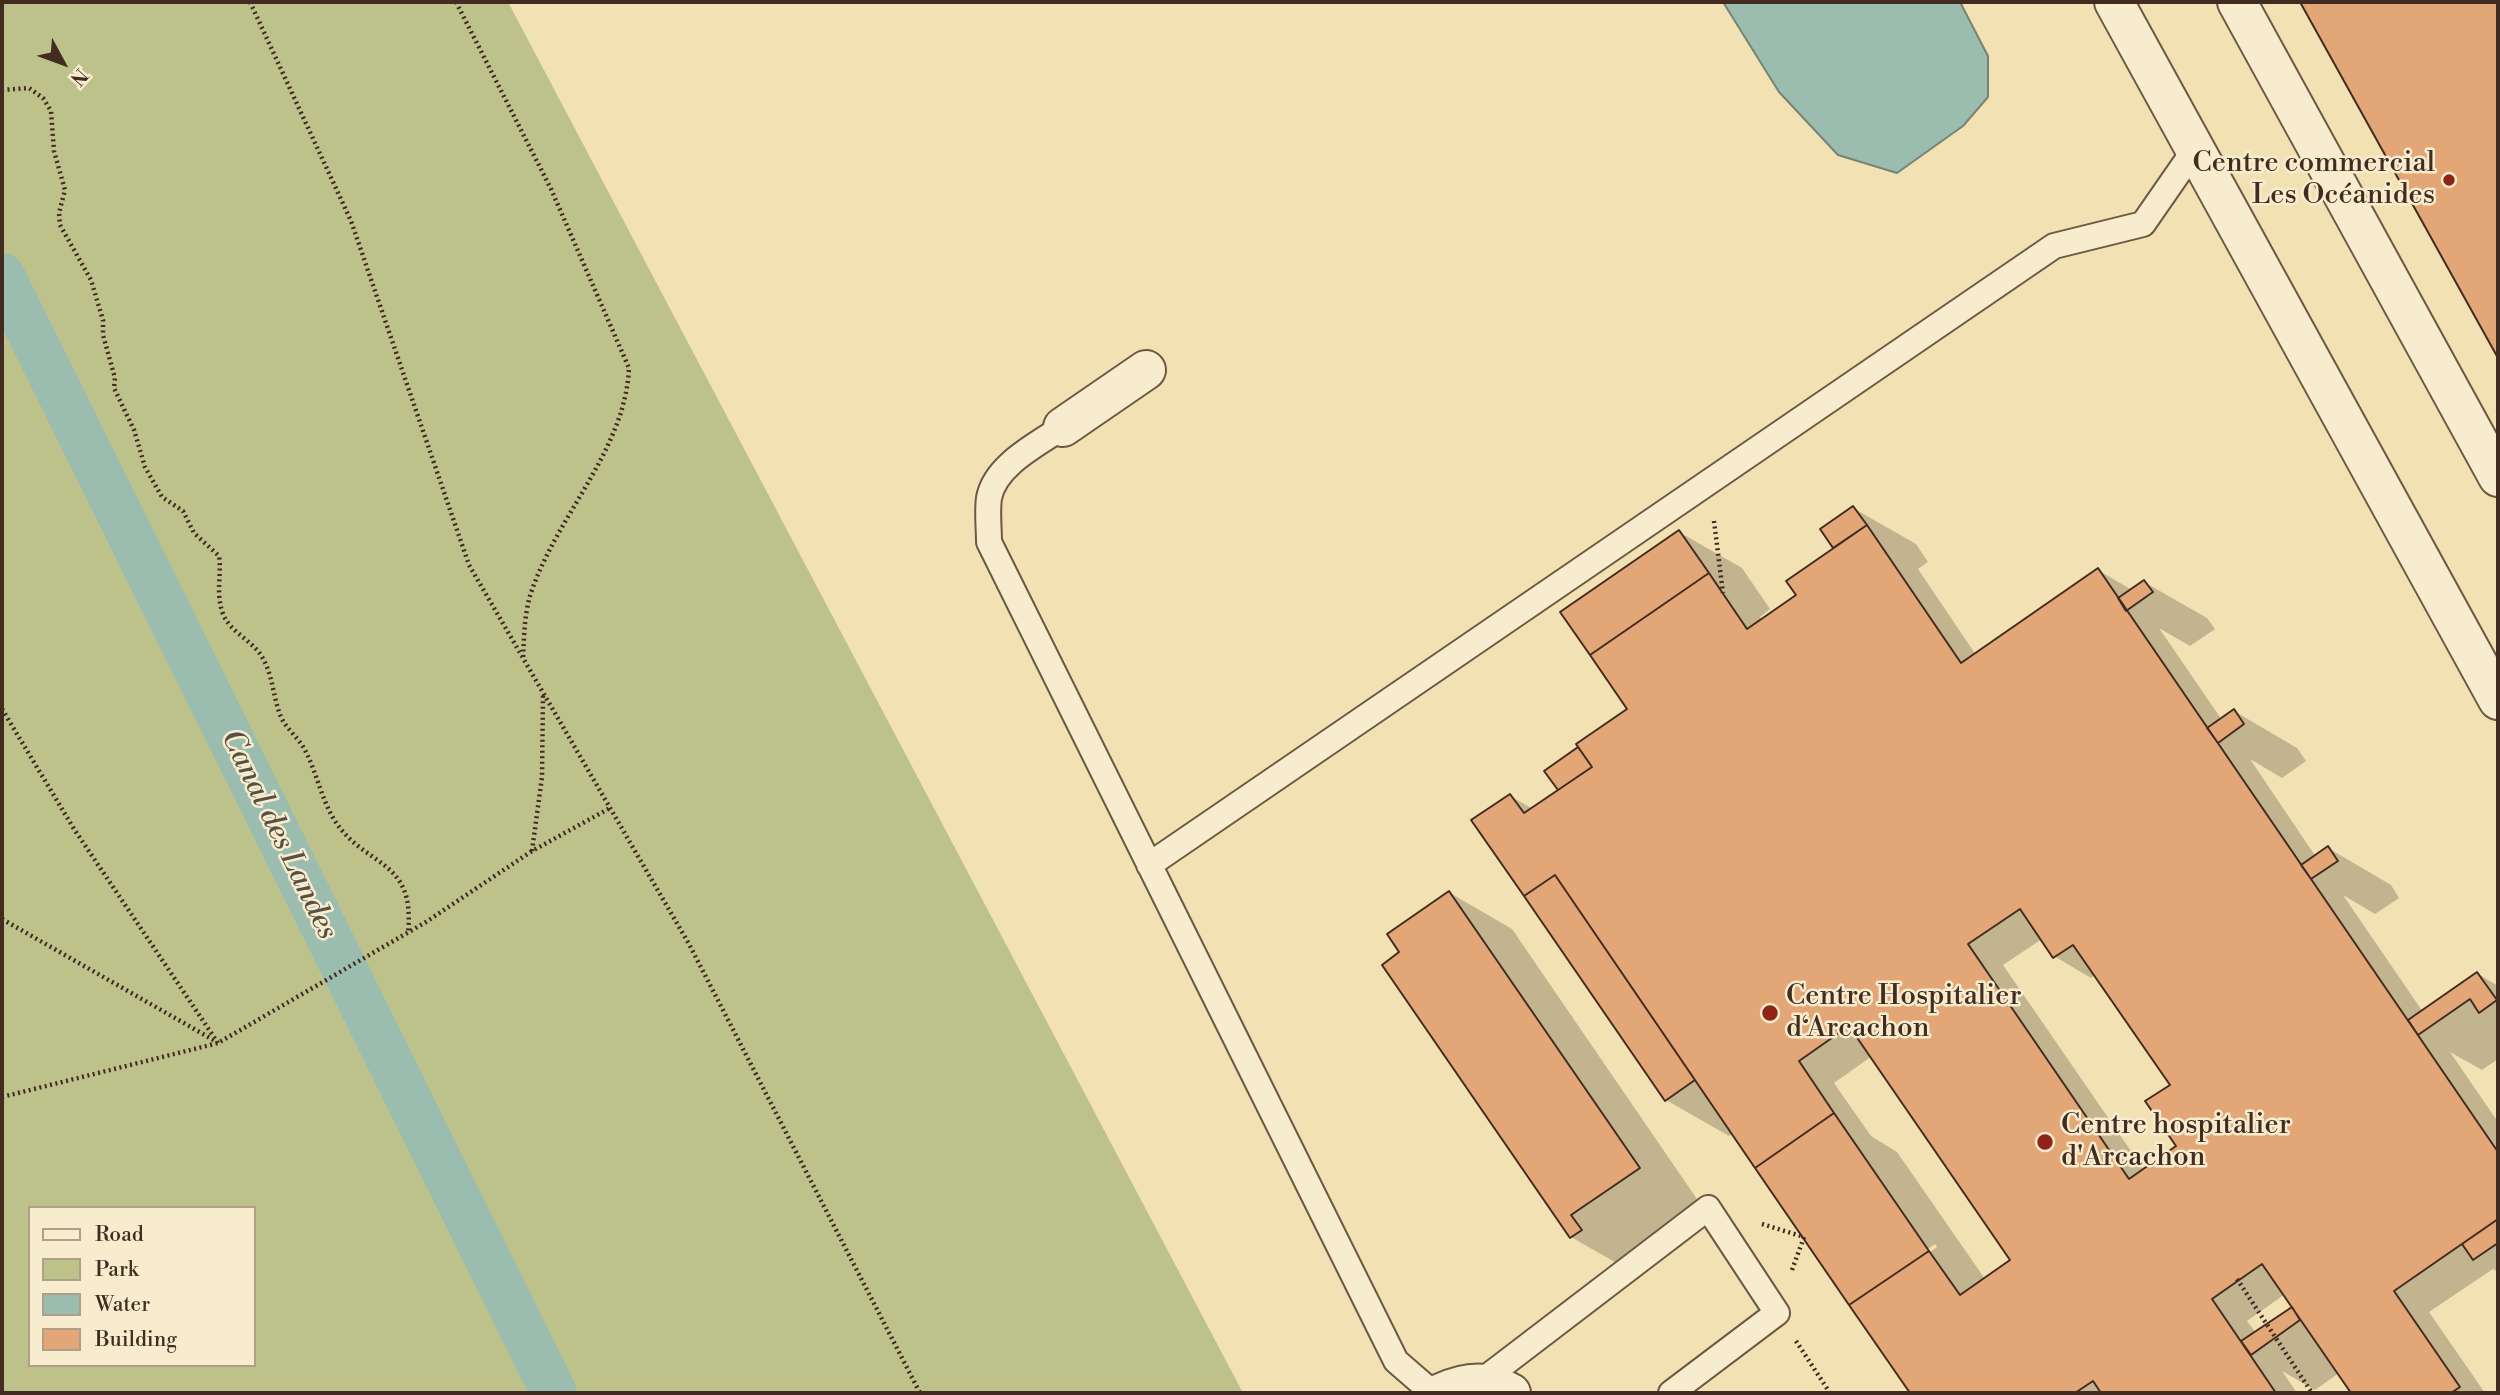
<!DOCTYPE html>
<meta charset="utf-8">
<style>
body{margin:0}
#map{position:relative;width:2500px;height:1395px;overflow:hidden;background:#f2e1b2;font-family:"Libre Bodoni",serif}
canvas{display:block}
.frame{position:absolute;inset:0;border:4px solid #422b20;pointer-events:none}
.legend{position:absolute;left:28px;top:1206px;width:228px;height:161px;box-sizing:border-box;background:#f7eccd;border:2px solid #af9f88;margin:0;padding:9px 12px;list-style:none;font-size:21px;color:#422b20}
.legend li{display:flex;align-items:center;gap:14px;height:35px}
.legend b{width:35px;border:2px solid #af9f88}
.north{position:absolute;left:28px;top:28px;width:70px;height:70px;-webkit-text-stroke:5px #f7eccd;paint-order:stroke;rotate:131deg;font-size:19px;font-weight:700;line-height:28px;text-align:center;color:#422b20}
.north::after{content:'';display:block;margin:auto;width:24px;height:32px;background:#422b20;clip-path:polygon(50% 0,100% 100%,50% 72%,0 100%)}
</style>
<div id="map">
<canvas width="2500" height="1395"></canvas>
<div class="frame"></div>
<ul class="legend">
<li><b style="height:9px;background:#f7eccd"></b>Road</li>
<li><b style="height:19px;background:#bdc28a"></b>Park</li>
<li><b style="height:19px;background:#9bbdaf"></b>Water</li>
<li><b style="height:19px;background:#e3a777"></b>Building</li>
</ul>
<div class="north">N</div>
</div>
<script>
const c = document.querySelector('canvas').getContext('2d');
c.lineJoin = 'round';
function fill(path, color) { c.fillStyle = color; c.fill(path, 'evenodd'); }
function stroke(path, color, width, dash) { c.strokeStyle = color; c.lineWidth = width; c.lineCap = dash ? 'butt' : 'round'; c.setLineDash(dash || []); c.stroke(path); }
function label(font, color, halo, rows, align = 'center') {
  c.font = font + ' "Libre Bodoni",serif'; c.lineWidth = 5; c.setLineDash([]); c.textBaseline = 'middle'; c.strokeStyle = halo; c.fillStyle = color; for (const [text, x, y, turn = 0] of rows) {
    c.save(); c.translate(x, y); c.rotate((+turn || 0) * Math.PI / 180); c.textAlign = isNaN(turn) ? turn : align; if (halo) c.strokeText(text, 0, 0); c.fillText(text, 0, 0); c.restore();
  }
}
const green = new Path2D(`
 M2,2H508L1243,1393H2ZM30,1208H254V1365H30Z`);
const water = new Path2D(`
 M1723,2H1960L1988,56V97L1963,126L1897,173L1838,155L1779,92Z`);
const shadow = new Path2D(`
 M2302,2H2498V354Z
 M1853,508L1916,544L1928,562L1918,569L1976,655L2098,570L2132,590L2144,582L2207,618L2215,629L2190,646L2159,628L2222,720L2234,711L2297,748L2306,761L2282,778L2250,759L2316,857L2328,848L2391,885L2399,898L2375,914L2343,895L2423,1012L2478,974L2498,986V1059L2482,1070L2450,1052L2498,1122V1217L2468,1238L2470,1241L2498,1221V1272L2493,1269L2429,1312L2485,1393H2353L2339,1373L2315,1390L2282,1371L2297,1393H1912L1733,1133L1729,1136L1666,1100L1510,796L1533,809L1561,790L1547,771L1629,709L1679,532L1742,568L1770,609L1760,617L1762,621L1798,596L1836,548L1834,547ZM2042,939L2054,956L2091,978L2096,974L2172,1085L2178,1146L2144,1170L2003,965ZM1872,1056L2012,1260L1985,1279L1897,1152L1871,1136L1834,1083ZM1935,1244L1937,1247L1874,1291V1286ZM2285,1294L2294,1308L2256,1333L2247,1321Z
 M1450,893L1512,929L1701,1205L1634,1273L1571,1237L1402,953Z`);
const canal = new Path2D(`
 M2,276L554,1393`);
const building = new Path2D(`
 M2300,2H2498V358Z
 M1853,506L1867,525L1833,548L1820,529Z
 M1867,525L1961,663L2098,568L2498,1152V1219L2394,1291L2460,1387L2451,1393H2351L2262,1264L2212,1299L2276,1393H2101L2093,1381L2075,1393H1910L1849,1305L1929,1251L1960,1295L2010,1260L1849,1026L1799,1061L1834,1113L1755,1168L1555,875L1524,896L1471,820L1510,794L1524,813L1592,767L1576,744L1627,709L1590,655L1709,573L1747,629L1796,595L1786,581ZM2020,909L2053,958L2073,945L2170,1085L2145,1101L2176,1146L2129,1179L1968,944Z
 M1679,530L1709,573L1590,655L1560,612Z
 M2144,580L2153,592L2126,611L2118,598Z
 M2234,709L2244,724L2218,743L2207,728Z
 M1578,747L1592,767L1558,790L1544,771Z
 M2328,846L2338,861L2311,879L2301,865Z
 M1555,875L1695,1080L1665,1101L1524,896Z
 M1449,891L1640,1168L1571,1215L1582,1230L1570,1238L1382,965L1399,952L1387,934Z
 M2477,972L2497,1000L2479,1013L2470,999L2418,1035L2408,1020Z
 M1834,1113L1929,1251L1849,1305L1755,1168Z
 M2498,1219V1243L2473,1260L2462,1244Z
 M2292,1307L2300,1320L2251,1355L2241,1341Z`);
const path = new Path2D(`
 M250,2L351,221L469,565L689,944L920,1393
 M456,2L551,189L629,368C625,452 555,517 530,596C524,617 524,639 523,660
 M2,90L29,88L43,98L51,111L54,151L65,190L59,213L60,225L91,280L103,320V335L115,378L114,388L134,430L145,467L162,497L183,511L194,533L219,556C222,576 215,592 223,614C231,633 252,640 262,657C273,675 273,698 281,717C287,730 300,739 306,752C316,772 321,796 332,816C362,869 416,855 408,933
 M1714,521L1723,593
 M2,709L74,829L218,1043
 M532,851L542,777L543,695
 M2,919L217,1042
 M2,1097L218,1043L426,922L532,851L610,808
 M1762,1224L1804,1237L1792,1270
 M2237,1279L2312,1393
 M1796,1341L1830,1393`);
const lane = new Path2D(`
 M1063,427C1038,444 995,465 989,498C987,512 989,528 989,542L1396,1361L1433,1393
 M1149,865L2054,246L2143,224L2195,149
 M1479,1383L1708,1208L1777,1313L1671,1393`);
const street = new Path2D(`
 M2114,2L2498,700
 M2237,2L2498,477
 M1063,427L1146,370
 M1441,1393C1464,1382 1488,1379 1511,1393`);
const markers = [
 [2449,180,7,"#8f2418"],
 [1770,1013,9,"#8f2418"],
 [2045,1142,9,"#8f2418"]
];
const poiNames = [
 ["Centre commercial",2435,164,"right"],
 ["Les Océanides",2435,196,"right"],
 ["Centre Hospitalier",1786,997],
 ["d‘Arcachon",1786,1029],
 ["Centre hospitalier",2061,1126],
 ["d'Arcachon",2061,1158]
];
const waterNames = [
 ["Canal des Landes",278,835,64]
];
fill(green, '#bdc28a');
fill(water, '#9bbdaf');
stroke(water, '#778376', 2);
fill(shadow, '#0003');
stroke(canal, '#9bbdaf', 46);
fill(building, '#e3a777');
stroke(building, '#422b20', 2);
stroke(lane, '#6e5844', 28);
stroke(street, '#6e5844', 42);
stroke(path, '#422b20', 4.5, [2, 3.5]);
stroke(lane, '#f7eccd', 24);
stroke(street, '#f7eccd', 38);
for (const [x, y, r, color] of markers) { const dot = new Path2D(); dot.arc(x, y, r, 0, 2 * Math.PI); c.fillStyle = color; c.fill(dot); stroke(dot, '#f7eccd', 2.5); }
label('28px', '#422b20', '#f7eccd', poiNames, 'left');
label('italic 30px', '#585044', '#f7eccd', waterNames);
</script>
